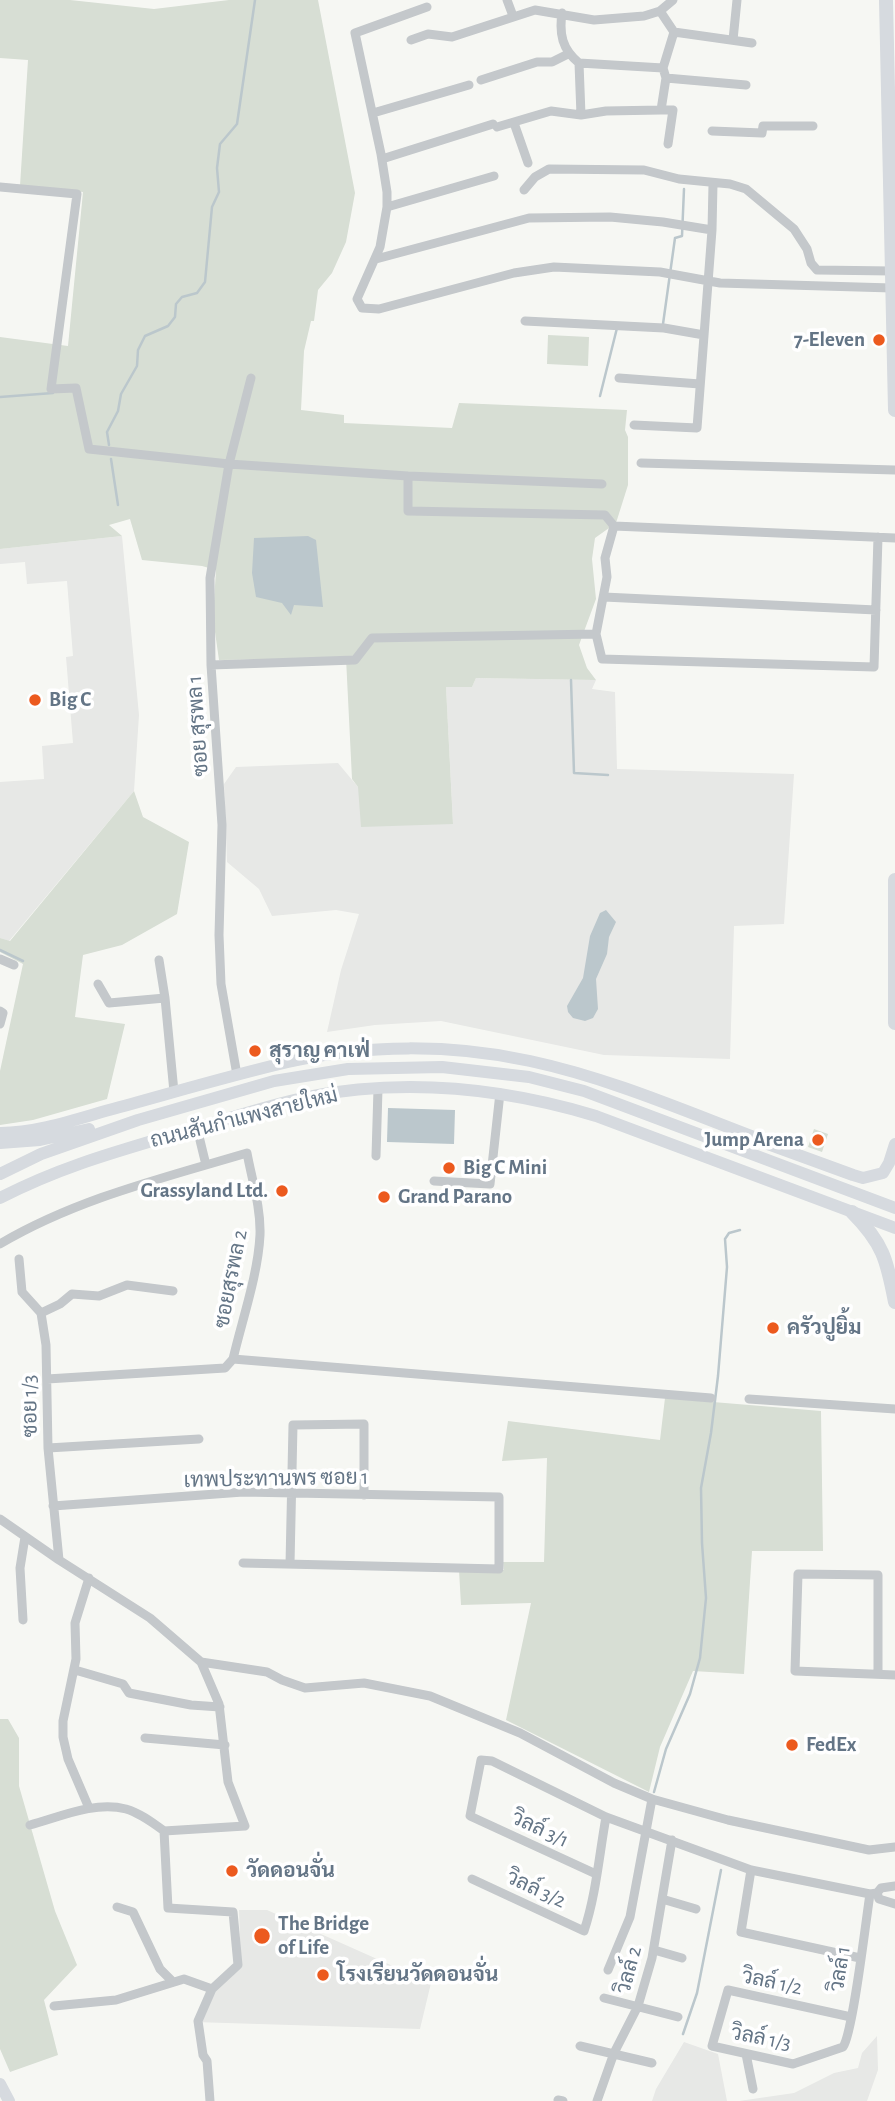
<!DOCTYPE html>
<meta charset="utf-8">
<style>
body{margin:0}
canvas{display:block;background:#f6f7f3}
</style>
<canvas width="895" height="2101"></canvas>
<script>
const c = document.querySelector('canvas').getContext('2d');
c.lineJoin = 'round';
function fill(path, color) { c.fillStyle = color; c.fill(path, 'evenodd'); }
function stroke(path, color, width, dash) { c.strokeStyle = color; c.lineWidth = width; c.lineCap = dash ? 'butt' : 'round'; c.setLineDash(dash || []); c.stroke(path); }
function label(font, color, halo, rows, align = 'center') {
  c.font = font + ' "Alegreya Sans",Sarabun,sans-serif'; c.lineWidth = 7; c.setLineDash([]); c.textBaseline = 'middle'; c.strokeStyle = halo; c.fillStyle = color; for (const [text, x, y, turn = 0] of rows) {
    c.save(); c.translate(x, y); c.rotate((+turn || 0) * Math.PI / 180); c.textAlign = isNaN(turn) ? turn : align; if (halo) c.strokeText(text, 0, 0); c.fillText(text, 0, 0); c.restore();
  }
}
const built = new Path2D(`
 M122,536L139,715L134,791L9,941L0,938V782L44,779L42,746L73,743L66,657L73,656L67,581L27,584L25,562L0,564V549Z
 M476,678L596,680L592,689L615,692L617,769L794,774L784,924L734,926L730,1059L604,1055L441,1021L375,1025L327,1032L341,970L359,914L336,910L272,916L259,889L227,862L224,784L236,767L338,763L358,787L453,823L446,687H472Z
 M239,1910H267L431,1983L420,2029L194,2022L215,1991L241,1968Z
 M877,2036L878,2070L867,2101H739L794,2093L834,2073L858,2068L862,2053Z
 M684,2042L718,2054L727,2101H652L656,2089Z`);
const green = new Path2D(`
 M0,0H70L154,9L229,0H318L355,193L346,242L332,273L318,290L314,321H311L304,351L301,410L344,415V423L452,428L459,403L627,410L625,430L628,437V485L616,523L595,538L592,559L596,599L579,645L587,668L596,680L476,678L472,687H446L453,824L361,827L358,787L352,779L346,658L219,660L213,618L216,570L202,566L142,560L130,519L109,525L122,536L0,549V337L68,346L83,192L20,186L28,60L0,58Z
 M548,335L589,337L588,366L547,364Z
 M134,791L143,817L189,842L177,914L122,945L83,955L75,1017L125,1024L107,1099L33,1120L0,1125V1071L23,964L0,952V938L10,941Z
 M814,1129L828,1134L822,1152L808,1147Z
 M665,1398L821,1411L823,1551H752L744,1674L693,1671L660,1747L649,1792L506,1720L531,1603L461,1605L459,1570H504L503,1562H544L547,1458L502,1461L508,1421L660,1440Z
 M0,1719H8L19,1738V1786L55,1911L77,1965L44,2000L58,2055L10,2072L0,2049Z`);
const water = new Path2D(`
 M308,536L316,540L323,607L294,605L291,615L282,603L256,597L252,573L254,538Z
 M606,910L616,922L609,937L607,954L596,979L598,1009L593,1018L585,1021L573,1018L568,1012L567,1006L583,978L590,936L600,913Z
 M388,1108L455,1110L454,1144L387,1142Z`);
const stream = new Path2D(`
 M663,324L675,238L682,236L684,189
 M600,396L617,328
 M0,397L53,393
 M109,445L107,432L118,411L121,394L137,366L138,350L145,336L168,326L175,317L176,304L182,297L197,293L205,282L212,207L219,192L217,168L220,144L237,124L255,0
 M111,459L118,505
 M571,680L574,773L608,775
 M0,950L23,961
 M654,1792L666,1749L690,1694L700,1658L706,1598L702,1543L701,1488L711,1433L718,1376L727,1267L725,1239L729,1233L740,1230
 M683,2034L697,1993L721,1870`);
const minor = new Path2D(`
 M507,0L513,16
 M427,7L355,33L381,154L387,192V207L380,247L357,299L362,308L379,309L514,273L554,267L660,272L720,283L892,288
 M660,11L674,32L752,43
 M562,13C559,34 562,49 579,63L581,115
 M411,40L428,34L452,37L535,10L594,20L644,16L660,11L673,0
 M733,40L737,0
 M579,63L663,68
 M666,78L746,85
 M481,80L537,62H552L568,54
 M373,113L469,85
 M514,123L528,163
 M497,127L551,111L581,115L606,111L661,110
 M712,131L762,133L763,126H813
 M668,144L673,110H661L666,78L663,68L674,32
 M382,159L493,124
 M0,187L77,194L51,389L76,388L89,449L229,464L408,476L602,484
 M524,190L535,177L549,169L644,170L679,179L730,184L746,189L794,229L807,249L811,263L817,270L892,271
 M387,207L494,176
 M376,259L529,218L610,217L663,222L712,230
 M525,321L664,328L704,335
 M619,378L700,384
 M634,425L697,428L712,230L713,184
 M641,463L895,470
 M408,476V511L605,515L614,526L895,538
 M614,526L605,558L607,577L596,634L602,659L874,667L878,537
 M604,597L876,610
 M211,665L355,660L372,638L596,634
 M0,959L14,965
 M159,960L165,998L174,1092
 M98,984L109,1003L165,998
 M0,1011L3,1013L0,1024
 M237,1075L221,984L219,935L222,825L211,665L210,578L229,464L251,378
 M197,1128L206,1165
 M376,1156L378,1089
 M434,1181L490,1184L500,1093
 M0,1244C76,1199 163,1178 247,1153C252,1180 261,1208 260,1235C258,1275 242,1320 233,1359L225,1368L47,1379
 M19,1259L22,1292L41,1313L46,1345L48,1448L59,1560
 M41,1313L60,1304L72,1294L99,1296L127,1285L173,1291
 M233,1359L711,1398
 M749,1399L895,1409
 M48,1448L199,1439
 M53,1506L243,1492L499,1497V1569L243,1563
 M0,1519L59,1560L150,1618L201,1662L219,1704L228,1782L245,1826L164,1831
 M290,1564L293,1425L364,1424V1495
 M89,1578L75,1623L76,1659L63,1721V1737L68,1759L89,1808
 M23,1620L20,1568L25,1537
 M201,1662L267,1672L282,1680L305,1688L364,1683L430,1696L520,1733L614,1783L652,1799L728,1820L869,1850L895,1847
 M75,1670L123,1684L129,1693L191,1705L220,1707
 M878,1674V1575L798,1574L795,1671L895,1675
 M145,1738L225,1745
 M30,1825C60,1817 94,1801 126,1809C140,1813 153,1823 164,1831
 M164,1831L168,1908L233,1912L238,1965L212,1989L198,2021L203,2055L207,2061L210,2101
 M751,1870L741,1932L860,1958
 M596,1874L470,1816L481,1760L492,1761L606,1817L751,1870L870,1894L877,1893L881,1888L895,1886
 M472,1879L584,1931C596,1895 599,1856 606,1817
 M877,1893L879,1899L895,1904
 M662,1899L696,1909
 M117,1907L133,1912L160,1969L173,1982
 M654,1950L682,1958
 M608,1970L630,1917L652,1799
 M604,1998L678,2017
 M54,2006L116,2000L184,1979L212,1989
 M851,2017L728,1990L712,2046L793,2064L843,2047C853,2033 866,1919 870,1894
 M580,2046L652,2063
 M746,2054L753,2089
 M558,2100L563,2101
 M597,2101L614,2053L638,2006L652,1958L672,1840`);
const secondary = new Path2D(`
 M0,1133C36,1133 74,1120 109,1110C168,1094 228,1076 288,1062C365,1044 452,1044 530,1061C614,1079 694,1115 775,1145
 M0,1143L40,1140L89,1129
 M768,1144L853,1175L863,1178L883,1173L889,1163L895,1144
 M0,1174L41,1154L138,1120L274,1081L348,1069L442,1067L529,1077L584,1091L895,1208
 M0,1198C60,1167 115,1152 179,1133C222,1121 264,1106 307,1097C404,1078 503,1088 596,1116L895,1228
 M0,2084L9,2101`);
const primary = new Path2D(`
 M886,0L895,410
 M895,880V1023
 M852,1212C883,1243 887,1260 895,1302`);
const markers = [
 [879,340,7,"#ec5a1e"],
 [35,700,7,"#ec5a1e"],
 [255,1051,7,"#ec5a1e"],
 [818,1140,7,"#ec5a1e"],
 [449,1168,7,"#ec5a1e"],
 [282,1191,7,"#ec5a1e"],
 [384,1197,7,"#ec5a1e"],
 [773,1328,7,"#ec5a1e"],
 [792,1745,7,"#ec5a1e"],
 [232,1871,7,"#ec5a1e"],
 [262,1936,9,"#ec5a1e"],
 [323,1975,7,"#ec5a1e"]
];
const poiNames = [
 ["7-Eleven",865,340,"right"],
 ["Big C",49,700],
 ["สุราญ คาเฟ่",269,1051],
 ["Jump Arena",804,1140,"right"],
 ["Big C Mini",463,1168],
 ["Grassyland Ltd.",268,1191,"right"],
 ["Grand Parano",398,1197],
 ["ครัวปูยิ้ม",787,1328],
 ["FedEx",806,1745],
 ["วัดดอนจั่น",246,1871],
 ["The Bridge",278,1924],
 ["of Life",278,1948],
 ["โรงเรียนวัดดอนจั่น",337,1975]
];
const streetNames = [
 ["ซอย สุรพล 1",198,726,-94],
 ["ถนนสันกำแพงสายใหม่",244,1118,-14],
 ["ซอยสุรพล 2",231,1279,-79],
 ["ซอย 1/3",30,1406,-91],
 ["เทพประทานพร ซอย 1",276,1479,-1],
 ["วิลล์ 3/1",540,1829,25],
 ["วิลล์ 3/2",536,1889,25],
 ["วิลล์ 1",840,1969,-81],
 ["วิลล์ 2",629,1970,-75],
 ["วิลล์ 1/2",772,1982,12],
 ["วิลล์ 1/3",761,2038,11]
];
fill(built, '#e7e8e6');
fill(green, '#d7ded4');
fill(water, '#bbc7cc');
stroke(stream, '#bbc7cc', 2.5);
stroke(minor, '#c4c8cb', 9);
stroke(secondary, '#d6dadf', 12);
stroke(primary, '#d6dadf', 14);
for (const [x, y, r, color] of markers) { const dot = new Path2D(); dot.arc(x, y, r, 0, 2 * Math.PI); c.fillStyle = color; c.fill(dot); stroke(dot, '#fff', 2.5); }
label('bold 21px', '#647586', '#fff', poiNames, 'left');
label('21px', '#647586', '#fff', streetNames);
</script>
